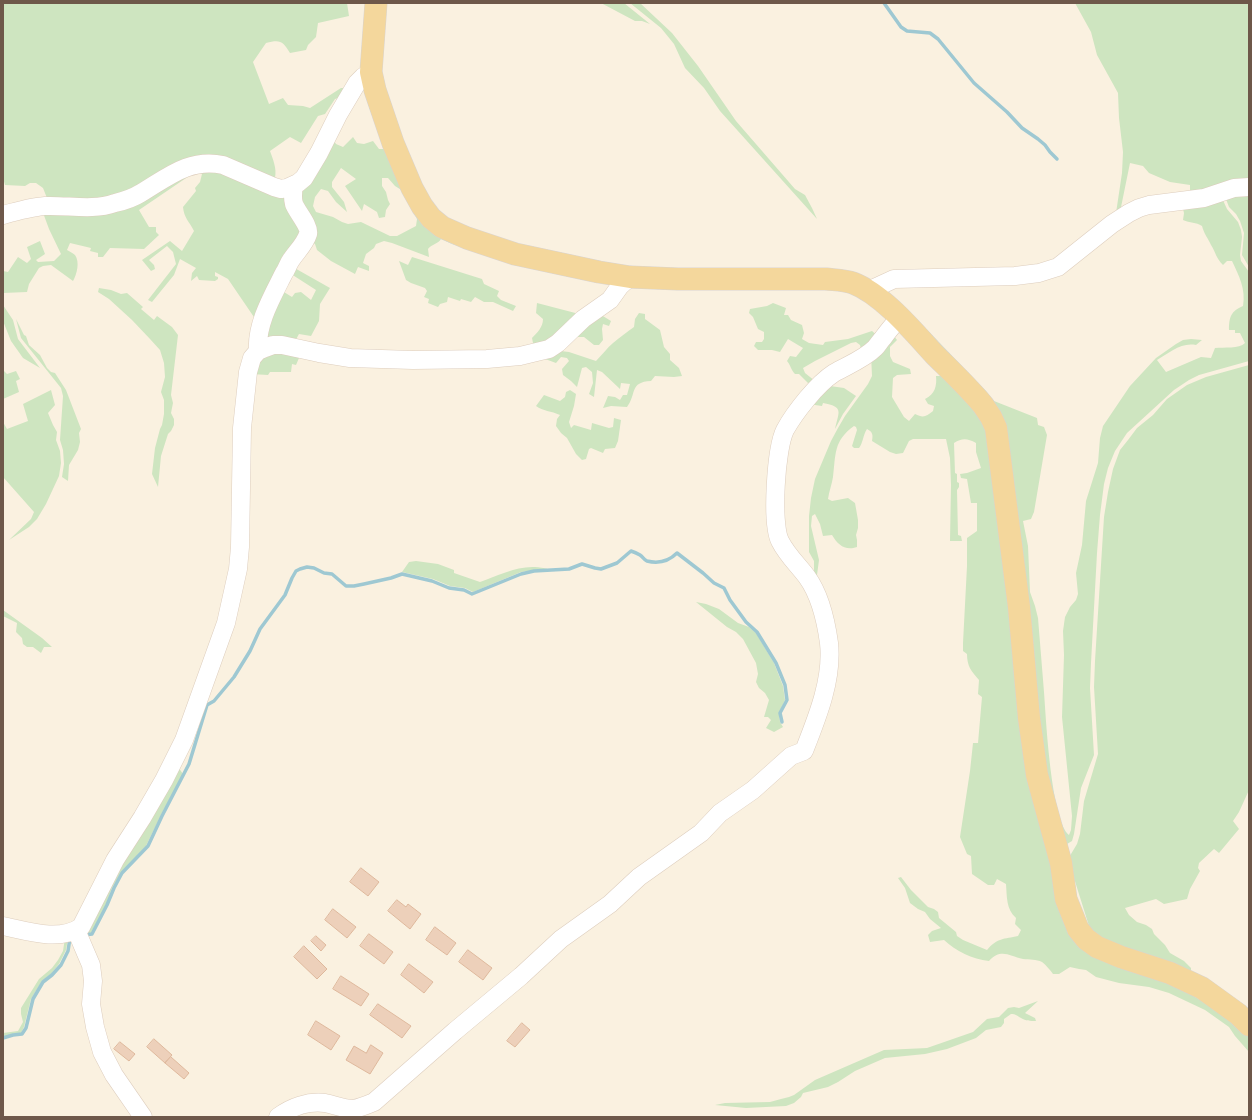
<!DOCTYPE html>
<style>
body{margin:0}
#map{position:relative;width:1252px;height:1120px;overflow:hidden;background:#faf1e0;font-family:"PT Sans Narrow",sans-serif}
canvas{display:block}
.frame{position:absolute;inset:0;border:4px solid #6e584a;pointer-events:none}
</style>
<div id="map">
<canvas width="1252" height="1120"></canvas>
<div class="frame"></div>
</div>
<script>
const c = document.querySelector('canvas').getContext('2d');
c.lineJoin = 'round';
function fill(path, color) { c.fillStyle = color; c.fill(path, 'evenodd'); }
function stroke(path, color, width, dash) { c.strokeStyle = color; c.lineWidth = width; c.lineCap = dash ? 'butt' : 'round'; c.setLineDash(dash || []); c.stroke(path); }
const green = new Path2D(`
 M3,3H347L349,16L318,23L316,37L308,45L306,50L290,53C283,41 280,39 266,43L253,62L269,104L283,98L288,105L303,106L310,108L341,88H347L342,97L335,99L325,114L318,116L301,143L290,137L270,151C273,160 277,168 275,178L221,159L128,196L49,203L43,188L36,183H30L25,186L5,185L3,178Z
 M601,3H624L650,24L642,21H635Z
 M630,3H640L672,33L698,66L736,121L795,189L805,195L812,208L817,219L720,111L704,88L685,68L674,44L661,28Z
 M1075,3H1249V184L1190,196V185L1170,182L1149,173L1143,166L1130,163L1119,217L1116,213L1122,173L1123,152L1119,118L1118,93L1097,55L1091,32Z
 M362,85L411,197L487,255L452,244L441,239C438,244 432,244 428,249L429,257L392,243L384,241L376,244L374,248L366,254L363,263L369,266V271L358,267L355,274L331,261L317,250L315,244L308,240L296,197L331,136L336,144L343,147L353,137L357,143L364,144L373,141L379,149H386L370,110ZM341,168L356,179L345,186L362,211L364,204L377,212L379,218L385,217L386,210L390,204L388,200L386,192L382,186V178H388L395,186L403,191L417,219L416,226L397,236H390L361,222L348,224L342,222L333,217L316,212L313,206L315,197L321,189L328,191L336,202L347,212L344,202L332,187V182Z
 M205,166L281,192L304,227L258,323L228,279L215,272V276L218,277V279L215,281L199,280L197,276L191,281L192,273L196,268L180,259L174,275L152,302L148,300L176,264L173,252L167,246L149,260L154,265L155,269L151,271L142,260L170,241L182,251L194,231C189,221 184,218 183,207L196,191L195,188L200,182L202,174L198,173L192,174L139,210L149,227H156V232L159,235L144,249L110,248L103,257H98V253L90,251L91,248L70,243L67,250C70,252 73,253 75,255C80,262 77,274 73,281L51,265L43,266L39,268L29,284L27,292L3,293V271L8,272L18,257L27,263L31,259L27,247L40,241L45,254L36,260L38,262L54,261L61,254L49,229L42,210L71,211Z
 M1249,189V267L1242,255L1244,233L1240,221L1236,214L1229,207L1224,194Z
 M1221,196L1227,209L1238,222L1241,230L1242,237L1240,255L1241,261L1249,272V361L1199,375L1189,380L1174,390L1127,433L1115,451L1108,468L1104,484L1100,515L1097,553L1091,663L1090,688L1094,755L1081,788L1074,834L1072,841L1067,844L1044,766L1005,444L907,309L986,391L994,401L1037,418L1038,425L1044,427L1047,435L1034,512L1031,519L1023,521L1028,546L1030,592L1035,606L1038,618C1040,643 1042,667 1044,692C1046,718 1051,820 1069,835L1071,830L1072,816L1062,717L1064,655L1063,631L1065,617L1070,607L1076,600L1078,594L1076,573L1082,545L1086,501L1098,463L1100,438L1103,426L1130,386L1156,358L1176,344L1183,340L1191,339L1202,340L1196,345C1181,342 1169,353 1157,360L1166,372L1201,357L1211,358L1215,348C1224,347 1239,349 1245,343L1240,333H1235V330H1229C1229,317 1231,311 1243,306C1246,289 1239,276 1232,261H1227L1223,265C1216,258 1216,253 1211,245C1208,238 1204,234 1202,226C1196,222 1190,223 1183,220L1184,213L1183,209Z
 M412,257L482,279L484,284L499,291L497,296L501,300L516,306L513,311L493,302H484L475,297L471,302L461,299L460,301L448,297L447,302L440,304L438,307L428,303L429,299L424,297L427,291L425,288L411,283L406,280L399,261L408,265Z
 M291,266L330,288L320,304L319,321L311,336L299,334L294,343L263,341L279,289L292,297L295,293L301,292L311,300L316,290L288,272Z
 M99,288L111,290L121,294L127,293L143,307L141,309L154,320L157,316L172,327L178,335L171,395L173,403L171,413L174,419V425L171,431L168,434L161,456L158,487L152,474L155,448L160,429L162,425L164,414V400L161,392L165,377L164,363L160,350L150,339L132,320L109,299L98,292Z
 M537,303L583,315L541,348L533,343L532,338C537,333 543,327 543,319L536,313Z
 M773,303L786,308L784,315H788L791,320L802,325L804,333L802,339L809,343L823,345L825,342L848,339L872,331L880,338L861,349L860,345L856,342L851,343L815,361L803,368L805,373L815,381L808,383L799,374H795C791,370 791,366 787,361L790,356L796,357L803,348L788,339L780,352L772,350H758L754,346L756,342H762L764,339V332L758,329L753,317L749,313L750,309L767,306Z
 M3,305L13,320L18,339L40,368L23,358L11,341L3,321Z
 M598,313L611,321L609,326L603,324L602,329L603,340L599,345H594L584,337H576Z
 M639,313L645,314V319L660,330L664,347L670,354V360L679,368L682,376L674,377L655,376L651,381C629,382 637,394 627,407L611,406L603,408L608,396L615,397L620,400L623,395H627L630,384L621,383L620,389L602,372L597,370L594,397L589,394L593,383L592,372L586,367L582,368L577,387L571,381L563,375L562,369L569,361L567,358L561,357L556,363L537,356L552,350L569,352L596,361C602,355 607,348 613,343C620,337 627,332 634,327L635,319Z
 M16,319L24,335L26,336L29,345L40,355L47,368L51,372L55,373L66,390L81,429L79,433L80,442L78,450L69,465L68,481L62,477L64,464L63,450L60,440L63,396L61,388L21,338Z
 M900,326L987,426L1064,914L1155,973L1227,1016L1249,1036V1052L1235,1036L1229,1027L1205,1010L1169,993L1149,987L1119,983L1096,977L1086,970L1079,969L1070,967L1059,974H1053C1050,970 1046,965 1042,962C1036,959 1030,960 1023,959C1009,956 1001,948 989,961C972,959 956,951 944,940L930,942L928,935L932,931L941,928L930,919L925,912L918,909L910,903L905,888L898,878L901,877L911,890L928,907L934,909L938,912L939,918L956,932L957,936L963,940L987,950C997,938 1004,939 1018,936L1021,930L1015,924L1016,918C1006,909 1007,897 1006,884L997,879L994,885H988L972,874L971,856L967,854L960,837L970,771L973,743H978L982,697L978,694L979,680C971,671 967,666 967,654L963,651V643L967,566V538L977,531V503H971L967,479L961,478L960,474L967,473L981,468L976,452V443C967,438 962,438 954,443L955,473L957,474V482L959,483V487L957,490L958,535L961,536L962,541H950L951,485L950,458L946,439H913L909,441L903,453L896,454L890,452L872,441C873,435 873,432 867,429C863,435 863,443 859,448H854L852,446L857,430L856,427L854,426C833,441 836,455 833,477C832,484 829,491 828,499L832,501L848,498L855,503L858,520V528L856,535L857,540V547C845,551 838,545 832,535L823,536L820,524L815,514L812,516L811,526L819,560L817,575L820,584L814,580V561L809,552V516L811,498L815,479L831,441L838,428L845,416L868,384L872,376L871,354L890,331L897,340L890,347V356L893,362L910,369L911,374L897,375L893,378L892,397L904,417L909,421L915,414C923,418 926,417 933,411L934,406L928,404L925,399C935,394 937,386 936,376H941Z
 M268,350L304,357L303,359L299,358L296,365L292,364L291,372H270L268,375L251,374Z
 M1249,365V790L1239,812L1233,821L1239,829L1219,853L1214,849L1199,863L1198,868L1200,871L1190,889L1187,899L1164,904L1156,899L1125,908L1129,915L1137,922L1146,925L1152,929L1154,934L1165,945L1170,953L1184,961L1191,968V973L1104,945L1089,926L1068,859L1077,844L1080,834L1084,801L1098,754L1094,687L1095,661L1104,517L1108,492L1113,469L1120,450L1128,440L1137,428L1153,415L1167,399L1187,385L1206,377Z
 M3,370L7,374L16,371L20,379L16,381L19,392L3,399Z
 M830,386L844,388L856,396L843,414L835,429C839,411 844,407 823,403L822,406L808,404Z
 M51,390L55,405L48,413L53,425L57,432L56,440L60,451L61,463L59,476L46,504L37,519L29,527L9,540L31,519L34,512L3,477V422L7,429L28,421L23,404Z
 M570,390L576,394L574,406L569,422L571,428L574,425L591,430L592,423L609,428L613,427L614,418L621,420L618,441L615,448L605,449L603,453L591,448L589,449L586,459L582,460L576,454L567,438L561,433L556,426L557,419L560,415C551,411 543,411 536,406L544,395L560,401L565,397L566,392Z
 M416,561L438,564L454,570V573L480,582C497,576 516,566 535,567C539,567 544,568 548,569L521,572L473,592L465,588L450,586L433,579L402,572L409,562Z
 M696,602L706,604L719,609L738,623L749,627L756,633L774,663L783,686L785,700L779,713L780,722L783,727L774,732L766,728L771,720L768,717H764L769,700L765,693L759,688L756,682L758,674L756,663L743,639L736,632L727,627Z
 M3,610L42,638L52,647H44L41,653L33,647H27L23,644L22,638L16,632L17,623L3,616Z
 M176,764L183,774L161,815L146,846L121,873L112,888L106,905L91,933H84Z
 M65,938H68L66,950L59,964L51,974L42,981L31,999L24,1027L21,1033L12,1034L3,1037V1033L18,1031L23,1022L21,1014V1008L39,979L52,968L58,960L63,951Z
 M1038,1001L1025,1013L1035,1018L1036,1021C1030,1021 1026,1021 1021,1018C1017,1016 1016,1014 1011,1014L1004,1019V1023L1001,1027L986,1030L976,1038L947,1049L925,1054L885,1058L855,1071L838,1082L828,1087L803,1093L801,1097L794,1103L786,1106L746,1108L715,1105L725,1103L770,1102L781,1099L789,1097L794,1095L815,1080L884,1050L927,1048L973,1032L987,1019L999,1017L1008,1008L1014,1007L1019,1008Z`);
const stream = new Path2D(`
 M884,3L901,27L907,31L930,33L938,39L974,83L1007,112L1022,128L1038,139L1045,145L1050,152L1057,159
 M85,935L92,934L107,905L114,888L122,873L148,846L162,816L189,764L207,705L214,701L234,677L250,651L260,629L285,595L292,578L296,571L300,569L307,567L314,568L324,573L332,574L346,586H354L364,584L391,578L402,574L432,581L449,588L464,590L472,594L521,574L534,571L569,569L582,564L595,568L601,569L617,563L631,551C634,552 637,553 640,555C643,557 644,560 647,561C659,564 669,561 677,553L703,573L714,583L724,588L730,600L746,622L757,632L776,663L785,685L787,700L780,713L782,722
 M3,1038L13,1035L22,1034L26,1028L33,999L43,982L52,975L61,965L68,951L70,938`);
const building = new Path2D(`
 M361,868L379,882L368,896L350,882Z
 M397,900L406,907L408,904L421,914L410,929L388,911Z
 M333,909L356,927L347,938L325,920Z
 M435,927L456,943L447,955L426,940Z
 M369,934L393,952L384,964L360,946Z
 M316,936L326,945L321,951L311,941Z
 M304,946L327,969L317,979L294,957Z
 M468,950L492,968L483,980L459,962Z
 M409,964L433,982L424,993L401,975Z
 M341,976L369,994L361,1006L333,989Z
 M378,1004L411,1026L402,1038L370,1015Z
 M316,1021L340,1036L331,1050L308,1035Z
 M522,1023L530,1030L515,1047L507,1041Z
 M154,1039L172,1055L165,1063L147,1047Z
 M120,1042L135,1054L129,1061L114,1049Z
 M371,1045L383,1053L370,1074L346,1060L354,1046L366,1053Z
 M171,1057L189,1073L184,1079L165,1063Z`);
const minor = new Path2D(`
 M3,215C17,211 31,207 45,206C69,205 92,211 115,203C124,201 133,198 141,193C168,177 189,158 223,165L274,187L281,189L287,188L298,183L304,178L319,153L338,115L357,83L363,77L371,72
 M868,291L894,279L1015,276L1039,273L1058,267L1112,224L1129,213L1139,208L1149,205L1204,198L1234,188L1249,187
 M258,351C256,324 272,297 284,273C287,269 288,264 291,260C297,251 305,244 308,234C310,226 297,212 294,204C292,197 293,192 294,185
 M3,926C27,931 59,942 81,927L115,860L142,818L164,780L184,740L226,623L238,569L240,547L242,428L248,372L252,358L258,351L265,348L273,345H282L319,353L350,358L413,360L487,359L520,356L549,349L558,343L583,319L610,300L620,286L630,277
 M76,930L91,965L93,981L91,1004L95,1027L102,1052L114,1075L143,1117
 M278,1117C291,1107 308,1101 325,1103C335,1105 343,1109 353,1109C360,1108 367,1105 374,1102L455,1031L521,976L561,939L610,904L639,877L701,833L720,813L753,790L791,756L804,751C817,718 833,679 829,643C826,621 820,595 807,577C798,565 787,555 780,541C771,523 776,448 785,430C795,412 817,384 834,373C848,365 864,359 875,348C878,345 880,341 883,338C888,331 894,324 900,317`);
const major = new Path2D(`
 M376,3L371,72L375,90L393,143L412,188L422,206L431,218L442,227L467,238L515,254L599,272L630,277L678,279H826C835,280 845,280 853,283C882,294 913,331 934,354C951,371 968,387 983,405L991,417L996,428L1019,607L1029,718L1037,775L1061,863L1066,899L1078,929L1086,939L1097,947L1121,957L1170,973L1202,988L1238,1014L1249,1025`);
fill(green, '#cee5c0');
stroke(stream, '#9ec8d2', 3.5);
fill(building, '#edd0ba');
stroke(building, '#deb89c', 1);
stroke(minor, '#ddcdbd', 19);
stroke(major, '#d9d4d0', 23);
stroke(minor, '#fff', 18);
stroke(major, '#f4d79c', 22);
</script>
